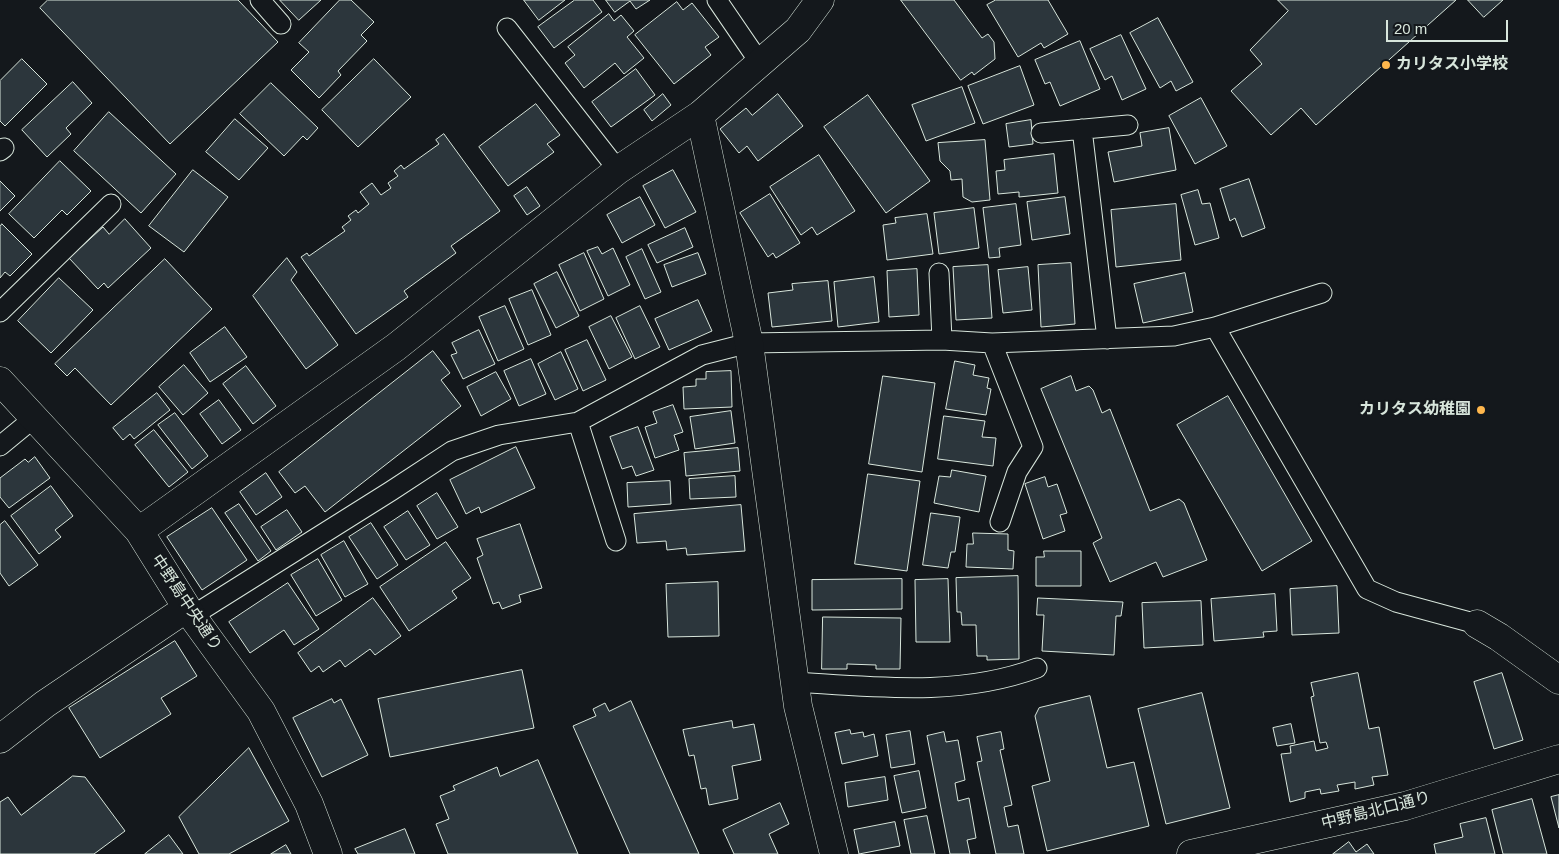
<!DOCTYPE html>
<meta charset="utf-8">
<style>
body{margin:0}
#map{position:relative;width:1559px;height:854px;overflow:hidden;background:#14181c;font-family:Arial,sans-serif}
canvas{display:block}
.scale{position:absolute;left:1386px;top:20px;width:122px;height:22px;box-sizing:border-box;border:2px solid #d8e6dc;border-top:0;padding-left:6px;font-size:15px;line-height:18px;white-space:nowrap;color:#d8e6dc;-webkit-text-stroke:4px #14181c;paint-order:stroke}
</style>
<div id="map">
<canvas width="1559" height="854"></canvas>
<div class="scale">20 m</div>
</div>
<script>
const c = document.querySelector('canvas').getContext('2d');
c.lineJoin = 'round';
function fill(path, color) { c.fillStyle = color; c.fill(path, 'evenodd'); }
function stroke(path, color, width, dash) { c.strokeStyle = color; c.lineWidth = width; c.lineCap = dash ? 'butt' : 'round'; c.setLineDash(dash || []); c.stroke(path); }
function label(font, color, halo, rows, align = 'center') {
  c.font = font + ' Arial,"Noto Sans JP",sans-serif'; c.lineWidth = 4; c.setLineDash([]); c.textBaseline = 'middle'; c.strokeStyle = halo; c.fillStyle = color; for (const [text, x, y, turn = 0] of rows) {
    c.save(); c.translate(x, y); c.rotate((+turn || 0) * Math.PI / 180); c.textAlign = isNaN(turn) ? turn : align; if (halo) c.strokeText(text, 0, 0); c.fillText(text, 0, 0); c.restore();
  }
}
const building = new Path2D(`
 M48,0H238L278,42L170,144L40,8Z
 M280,0H321L299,20Z
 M340,0H351L374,22L361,35L367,41L338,71L341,75L319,98L291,70L309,52L299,43Z
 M524,0H565L539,20Z
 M575,0H593L602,12L554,48L538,27Z
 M606,0H650L636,9L630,1L615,12Z
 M901,0H954L982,38L988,34L994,42L995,59L974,75L972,72L961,80Z
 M996,0H1048L1068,34L1044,48L1041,43L1018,57L987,5Z
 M1278,0H1456L1316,125L1301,108L1271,135L1231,91L1262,64L1250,50L1288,11Z
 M1468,0H1503L1484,17Z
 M677,2L683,10L692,3L719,37L705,47L711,55L674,84L635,35Z
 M609,14L614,21L621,15L634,31L627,37L644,58L624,74L615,63L584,88L565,63L575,55L568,47Z
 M1158,18L1193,82L1176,91L1171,81L1160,88L1130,33Z
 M1121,35L1146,89L1122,100L1112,76L1105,80L1090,49Z
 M1080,41L1100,89L1060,106L1050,82L1045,84L1035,60Z
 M22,59L47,84L5,126L0,121V81Z
 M374,59L411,97L358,147L322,110Z
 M1020,66L1034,105L983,124L968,86Z
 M636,69L655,95L611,127L592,102Z
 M73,82L92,103L66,128L71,134L47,157L22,130Z
 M271,83L318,128L307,140L303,136L284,156L240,114Z
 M962,87L975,123L926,141L912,105Z
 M663,94L671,105L652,121L644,110Z
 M778,94L803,126L758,161L747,146L739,153L720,129L746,108L752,115Z
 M868,95L930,181L886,213L824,127Z
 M1201,98L1227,146L1195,164L1169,116Z
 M536,104L560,135L547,144L554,152L508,186L479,147Z
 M109,112L176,174L141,213L74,151Z
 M235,119L268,148L239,180L206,152Z
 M1031,120L1033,144L1009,147L1006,124Z
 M1169,128L1176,170L1114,182L1108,152L1142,146L1140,133Z
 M444,134L500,211L451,246L456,253L404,291L408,297L356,334L301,257L307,253L309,256L345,231L342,227L351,220L348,216L356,210L358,213L369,204L360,192L372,183L381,195L391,188L388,183L398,176L394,171L401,165L404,169L439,144L436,140Z
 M985,140L990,200L972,202L963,197L962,179L951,180L950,171L940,161L938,143Z
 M1054,154L1058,193L1019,197V192L998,194L996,171L1005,170L1004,160Z
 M819,155L855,211L817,235L812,227L801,235L770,187Z
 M60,161L91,191L67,215L62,210L34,238L9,214Z
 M193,170L228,197L184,252L149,226Z
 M673,170L696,212L665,228L643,186Z
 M1249,179L1265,228L1242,237L1235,218L1230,221L1220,189Z
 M0,181L15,196L0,211Z
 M527,187L540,206L527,215L514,196Z
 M1198,190L1202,204L1210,203L1219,238L1195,245L1181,195Z
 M770,194L800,243L776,258L773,253L768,257L740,213Z
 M640,197L655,225L622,243L607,215Z
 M1065,197L1070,234L1032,240L1027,202Z
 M1016,204L1021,245L999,248L1000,257L989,258L983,208Z
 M1176,204L1181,260L1116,267L1111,210Z
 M974,208L979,248L939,254L934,213Z
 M927,214L933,254L887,260L883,225L896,223L895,218Z
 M125,219L151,248L108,288L104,283L98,289L69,258L103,227L109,234Z
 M2,224L32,254L10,276L5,272L0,278V227Z
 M685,228L693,247L657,263L648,245Z
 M598,247L602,254L613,248L630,285L608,296L587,251Z
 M642,249L661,292L645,299L626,257Z
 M584,253L604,299L580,311L559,265Z
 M698,253L706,274L672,287L664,265Z
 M287,258L297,272L291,280L338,345L306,369L253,296Z
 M165,259L212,309L111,405L75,368L67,376L55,364Z
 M1071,263L1075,324L1041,327L1038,265Z
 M988,265L992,318L956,320L953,267Z
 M1028,267L1032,310L1003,313L998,270Z
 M917,269L919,315L889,317L887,271Z
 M557,272L579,316L556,328L534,284Z
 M1185,273L1193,312L1143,323L1134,284Z
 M874,277L879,322L838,327L834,282Z
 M59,278L93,310L51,353L18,321Z
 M828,281L832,321L772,327L768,293L793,290L792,284Z
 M532,290L551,335L528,345L509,299Z
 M698,300L712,331L669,350L655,319Z
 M505,306L524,349L498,361L479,317Z
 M640,306L660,347L635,359L616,318Z
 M611,316L632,357L609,369L589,327Z
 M225,327L247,357L210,382L190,353Z
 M479,330L495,364L463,379L451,355L457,353L452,343Z
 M587,340L606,380L583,391L565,350Z
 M433,351L450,373L441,380L461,406L325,512L305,486L295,493L279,472Z
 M561,352L578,389L555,400L538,364Z
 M531,359L546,394L519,406L504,371Z
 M955,361L975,365L973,375L989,378L987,388L991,389L986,415L946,409Z
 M184,365L208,393L183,415L159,387Z
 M246,366L276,406L253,424L223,384Z
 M731,371L732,407L684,409L683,387L696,386V379H706V372Z
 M496,372L511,399L481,416L467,387Z
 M883,376L935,383L922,472L869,464Z
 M1071,376L1076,391L1089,386L1093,390L1102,413L1110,409L1150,511L1179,499L1184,503L1207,560L1163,577L1156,562L1110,582L1093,543L1102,538L1041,389Z
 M157,393L170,410L134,439L130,434L123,440L113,428Z
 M1228,396L1312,541L1262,571L1177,425Z
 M219,400L241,430L222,444L200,414Z
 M673,405L683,432L674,435L679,450L655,458L645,427L657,423L653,412Z
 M731,411L735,443L695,449L690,417Z
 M175,413L208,456L192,469L158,425Z
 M944,416L985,421L982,437L996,438L993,466L938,459Z
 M638,427L654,470L636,476L632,466L622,469L610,437Z
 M154,430L188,472L169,487L135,445Z
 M516,447L535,488L481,513L479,507L466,514L450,480Z
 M738,448L740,471L686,476L684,453Z
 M35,457L50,478L9,508L0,497V478L25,459L28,462Z
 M952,470L986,476L979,512L934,503L939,476L950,477Z
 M266,473L282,497L256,515L240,492Z
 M868,474L920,481L907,571L855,564Z
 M735,476L736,497L690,499L689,479Z
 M1045,477L1048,487L1057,484L1067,513L1060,515L1065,531L1043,539L1025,484Z
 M670,481L671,504L628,507L627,483Z
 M51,486L73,516L55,530L61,537L39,554L11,516Z
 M437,493L458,527L437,539L417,506Z
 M239,504L271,551L258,561L225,513Z
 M741,505L745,551L687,555L686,548L667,550L666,541L637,543L634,514Z
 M212,508L247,560L202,590L167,537Z
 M287,510L302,532L276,550L261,527Z
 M408,511L430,545L406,560L384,527Z
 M931,513L960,517L955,552H951L948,568L923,565Z
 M5,521L38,565L9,586L0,573V525Z
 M371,523L398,565L377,579L349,537Z
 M520,524L542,588L519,595L521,602L502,609L499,602L493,604L477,558L483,555L477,539Z
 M973,533L1008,534V550L1014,551L1013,569L966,567L967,544H973Z
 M344,541L368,584L345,597L321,555Z
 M446,542L471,578L452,591L457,598L409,631L380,587Z
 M1044,551H1081V586H1036V557H1044Z
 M318,559L342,600L316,616L291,575Z
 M1018,576L1019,659L987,660V656H977L976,625H962L961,612H957L956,578Z
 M902,579V609L812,610V580Z
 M948,579L950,642H916L915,580Z
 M718,582L719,636L668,637L666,584Z
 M288,583L319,629L294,645L284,630L250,653L229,622Z
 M1337,586L1339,633L1292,635L1290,589Z
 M1275,594L1277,631L1263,632L1264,637L1214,641L1211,599Z
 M373,598L401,636L375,655L370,649L345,667L340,660L323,672L319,666L311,672L298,653Z
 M1038,598L1123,602L1121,616H1116L1114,655L1042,651L1044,615H1037Z
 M1201,601L1203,645L1144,648L1142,603Z
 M823,617L901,618L900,669H876V665L847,664V669H822Z
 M175,641L197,676L161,698L171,714L100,758L69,708Z
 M522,670L534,728L390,757L378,699Z
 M1358,673L1369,729L1379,727L1388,775L1372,777L1374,785L1355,789V782L1337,785L1339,791L1321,794L1320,789L1305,792V798L1290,802L1281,754L1291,753L1290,746L1314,741L1316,751L1328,748L1326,742L1320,743L1311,697L1314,696L1311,683Z
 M1502,673L1523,740L1494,749L1474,682Z
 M1202,693L1230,808L1166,824L1138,709Z
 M1090,696L1107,768L1134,762L1149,826L1047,851L1032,786L1050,781L1035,716L1039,708Z
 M332,699L334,703L341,699L368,755L322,777L293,718Z
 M631,701L699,854H630L573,726L596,716L593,709L605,703L609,711Z
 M732,721L733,728L754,724L761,760L732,766L738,799L709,805L706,788L701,789L694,755L689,756L683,730Z
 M1291,724L1295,743L1277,746L1273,728Z
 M850,730L851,734L863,732L864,737L874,734L878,756L842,764L835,733Z
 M910,731L915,764L891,768L886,735Z
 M944,732L946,742L958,740L965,780L955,783L958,801L969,798L976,838L967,840L970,854H950L927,736Z
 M1001,732L1004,749L1000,750L1012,805L1004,807L1008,827L1018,825L1024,854H996L977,762L982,761L977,737Z
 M249,748L289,821L229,854H199L179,817Z
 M538,760L578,854H448L436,824L449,819L440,796L455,790L453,786L497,767L500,776Z
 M919,771L926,808L902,813L894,776Z
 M73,776L85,777L125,831L94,854H0V802L8,797L21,815Z
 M885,777L888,800L848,807L845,783Z
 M1559,795V828L1551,797Z
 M1532,799L1547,854H1503L1492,810Z
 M780,803L789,824L769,834L778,854H734L723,830Z
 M927,816L935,854H911L904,820Z
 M1486,818L1495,854H1436L1434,844L1463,837L1460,824Z
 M895,822L900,846L859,854L854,830Z
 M405,829L415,854H358L355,849Z
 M169,835L183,854H145Z
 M1349,842L1356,852L1367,844L1374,854H1333Z
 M286,845L291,854H271Z`);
const lane = new Path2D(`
 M260,0L281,24
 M717,0L760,63
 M507,28L618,170
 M1082,129L1107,339
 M1041,133L1128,125
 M0,151L4,148
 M939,273L942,340
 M0,312L111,204
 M1215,327L1367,589L1396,602L1477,624
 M992,343L1033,447L1017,472L1000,522
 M578,422L616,541
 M0,446L34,418
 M192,616L391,491L452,451L499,435L578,422L702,355L749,343L942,340L992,343L1174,336L1215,327L1322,293
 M795,682C876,687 959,697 1037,668`);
const street = new Path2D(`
 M700,115L749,343L798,706L834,854
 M0,381L139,531L192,616L261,711L309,804L328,854
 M139,531L396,347L618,170L700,115L798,30L820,0
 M1477,624L1499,637L1559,680
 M0,739L45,704L187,608`);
const secondary = new Path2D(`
 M1191,854L1405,806L1559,759`);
const markers = [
 [1386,65,5,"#ffb74d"],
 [1481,410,5,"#ffb74d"]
];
const poiNames = [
 ["カリタス小学校",1396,65],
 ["カリタス幼稚園",1471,410,"right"]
];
const streetNames = [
 ["中野島中央通り",186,603,56],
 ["中野島北口通り",1376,811,-14]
];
fill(building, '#2c363c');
stroke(building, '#d8e6dc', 1);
stroke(lane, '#d8e6dc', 21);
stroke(street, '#d8e6dc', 29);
stroke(secondary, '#d8e6dc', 29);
stroke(lane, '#14181c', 19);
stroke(street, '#14181c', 28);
stroke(secondary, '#14181c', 28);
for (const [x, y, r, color] of markers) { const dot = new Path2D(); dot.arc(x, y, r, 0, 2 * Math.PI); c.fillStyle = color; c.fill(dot); stroke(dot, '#14181c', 2); }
label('bold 16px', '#d8e6dc', '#14181c', poiNames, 'left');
label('16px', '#d8e6dc', '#14181c', streetNames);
</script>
